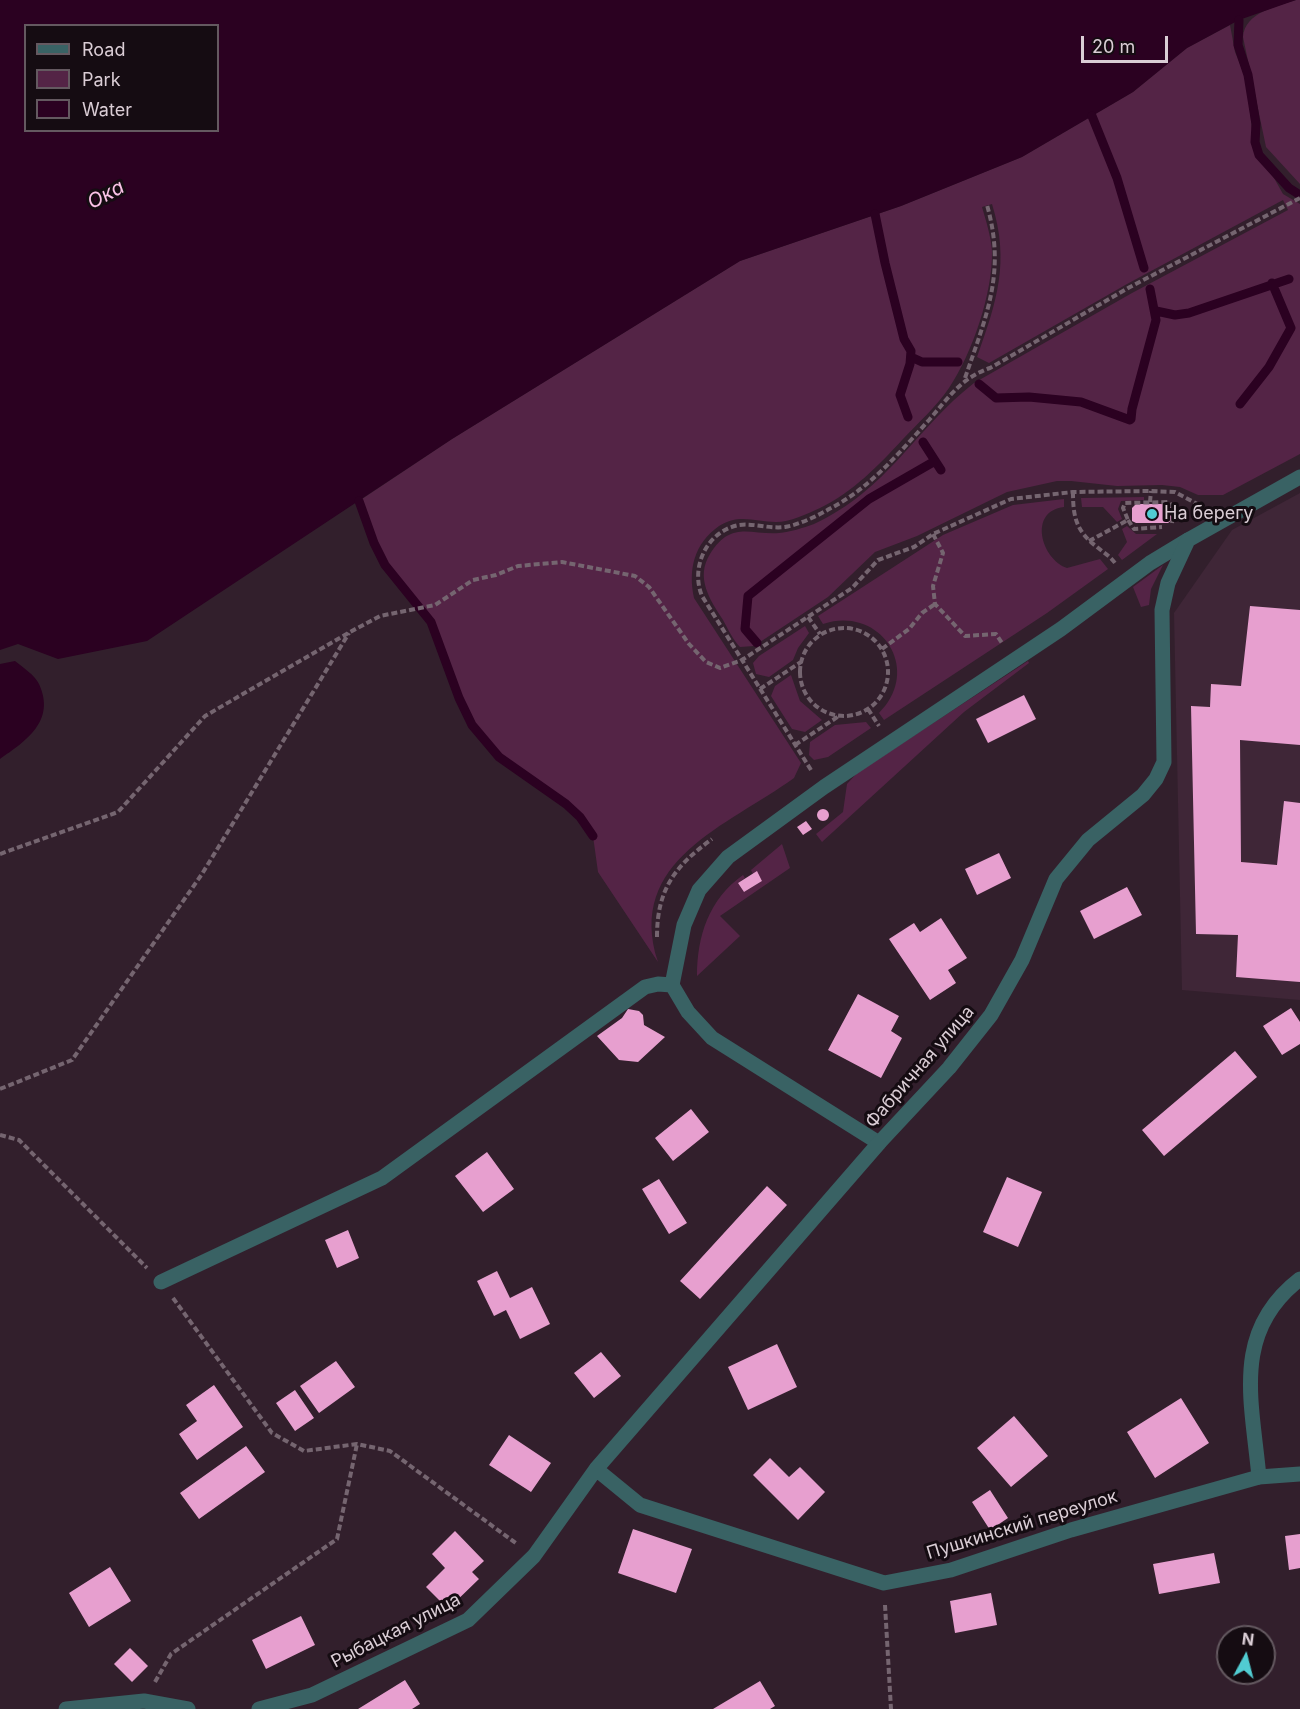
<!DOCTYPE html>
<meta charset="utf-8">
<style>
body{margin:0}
#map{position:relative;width:1300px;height:1709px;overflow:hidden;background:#321f2c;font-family:Inter,sans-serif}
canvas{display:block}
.legend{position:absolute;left:24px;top:24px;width:195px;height:108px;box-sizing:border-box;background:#150c12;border:2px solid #645960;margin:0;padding:8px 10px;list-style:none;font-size:18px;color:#dacdd5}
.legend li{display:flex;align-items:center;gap:12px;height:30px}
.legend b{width:30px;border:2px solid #645960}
.north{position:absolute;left:1216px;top:1625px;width:60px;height:60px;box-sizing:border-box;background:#150c12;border:2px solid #645960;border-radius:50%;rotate:7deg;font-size:16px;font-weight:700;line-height:24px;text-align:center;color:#dacdd5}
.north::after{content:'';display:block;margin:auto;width:21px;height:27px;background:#51ccd2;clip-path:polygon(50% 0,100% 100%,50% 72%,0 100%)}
.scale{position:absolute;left:1081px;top:36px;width:87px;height:27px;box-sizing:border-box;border:3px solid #dacdd5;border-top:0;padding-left:8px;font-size:18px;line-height:21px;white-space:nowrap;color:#dacdd5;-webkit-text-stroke:4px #150c12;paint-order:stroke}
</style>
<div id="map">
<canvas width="1300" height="1709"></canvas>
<ul class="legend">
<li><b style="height:8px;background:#396264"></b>Road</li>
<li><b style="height:16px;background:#542446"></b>Park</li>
<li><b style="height:16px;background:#2b0121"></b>Water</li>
</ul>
<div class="north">N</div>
<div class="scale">20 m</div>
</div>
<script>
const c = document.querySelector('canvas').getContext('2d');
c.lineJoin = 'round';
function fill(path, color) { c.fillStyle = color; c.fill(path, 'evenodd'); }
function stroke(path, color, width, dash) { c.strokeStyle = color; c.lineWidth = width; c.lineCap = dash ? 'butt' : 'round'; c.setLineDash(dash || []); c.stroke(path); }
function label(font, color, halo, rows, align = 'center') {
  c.font = font + ' Inter,sans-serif'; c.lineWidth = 6; c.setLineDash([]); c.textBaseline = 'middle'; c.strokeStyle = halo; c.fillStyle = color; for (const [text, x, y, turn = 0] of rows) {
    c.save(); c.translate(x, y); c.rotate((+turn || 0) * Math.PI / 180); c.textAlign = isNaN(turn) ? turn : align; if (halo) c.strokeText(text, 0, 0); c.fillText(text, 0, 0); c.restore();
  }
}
const built = new Path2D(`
 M1300,493V1000L1182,990L1174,613L1232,530Z`);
const green = new Path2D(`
 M1296,0H1300V184L1266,147L1243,37C1245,12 1276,7 1296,0Z
 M1230,25L1235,52L1246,79L1255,154L1274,178L1283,194L1300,204V454L1223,495H1198L1180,487L1162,485L1117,486L1071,481H1057L1007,492L917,536L875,552L828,597L754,646L740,647C733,640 728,629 723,620C710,600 695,578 710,554C731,520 750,535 779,533C790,532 803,528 814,524C889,489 914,430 974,383L1132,293L1288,210L1283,200L1127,284L989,363L977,357C997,301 1010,262 992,204L982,207C986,221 991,236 992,251C993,293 972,354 949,388C936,407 918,423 903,439C879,465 852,493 820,508C807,514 790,522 776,522C756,522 739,513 719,526C694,544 688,569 694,598L801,763L794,778C728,826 625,860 658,962L598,872L593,836L580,817L499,757L472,725L459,698L431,622L385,565L374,543L359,501L452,439L740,261L901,206L1022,157L1133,92L1187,48Z
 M1144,497V500L1121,501L1118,509L1122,519L1117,522L1103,507H1082L1081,498Z
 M1064,499V507C1028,511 1041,559 1067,568L1100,559L1108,569L1047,613L884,720L879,713C923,670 881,605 823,624L818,616L943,535L1013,505Z
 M1127,526L1136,534H1157L1122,560L1118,555L1127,542L1122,529Z
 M1163,565L1151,589L1149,605L1141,607L1133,587Z
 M805,626L809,633L798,648L793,660L769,677L756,674L753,663L759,656Z
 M1028,661L1029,663L964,712L822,842L816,834L843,812L847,784L857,773Z
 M791,675L800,701L822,720L805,732L792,729L771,696L775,686Z
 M866,722L871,728L828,757L814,760L809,755L810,742L835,725Z
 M782,844L790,868L720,916L740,936L697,976C697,936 709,899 743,875L745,878L738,883L744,892L762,881L757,872L753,874L751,870Z`);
const water = new Path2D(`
 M0,0H1296L1239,20L1187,48L1133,92L1022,157L901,206L740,261L452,439L147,641L58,659L18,644L0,650ZM26,26H218V130H26Z
 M15,661C22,667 35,675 39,684C56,721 26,741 0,759V664Z`);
const stream = new Path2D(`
 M1239,20L1238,45L1248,75L1256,124L1255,142L1259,155L1289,188L1300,195
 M1092,116L1117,178L1144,268
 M875,214L885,263L904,339L911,351L910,364L900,395L908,417
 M1156,311L1175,315L1189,313L1289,279
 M911,357L922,362H958
 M979,384L996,398L1029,397L1081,402L1130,420
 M1240,404L1269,367L1291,328L1272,283
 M1131,419L1132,409L1156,320L1150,289
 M923,442L941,470
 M359,501L374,543L385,565L431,622L459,698L472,725L499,757L566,804L580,817L593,836
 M757,643L745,629L748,596L869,499L935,461`);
const building = new Path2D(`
 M1136,504H1170L1173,509L1172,520L1168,523H1136L1132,521V508Z
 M1250,606L1300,610V745L1240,740L1241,862L1277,865L1284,801L1300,803V982L1236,977L1238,935L1196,934L1191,706L1210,707L1211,684L1241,686Z
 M1024,695L1036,719L988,743L976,719Z
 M817 815a6 6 0 1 1 12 0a6 6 0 1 1-12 0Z
 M806,821L812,829L803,835L797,827Z
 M999,853L1011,878L977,895L965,869Z
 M757,871L762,881L744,892L738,883Z
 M1127,887L1142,915L1094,939L1080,911Z
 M941,918L967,958L948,970L956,983L930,1000L889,939L914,923L920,932Z
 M858,994L899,1016L891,1031L902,1038L881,1078L828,1050Z
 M1291,1008L1300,1022V1044L1282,1055L1263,1026Z
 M628,1009L639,1011L643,1015L644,1025L665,1037L638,1062L619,1060L597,1036L622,1018Z
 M1235,1051L1257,1077L1164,1156L1142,1130Z
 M691,1109L709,1132L673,1161L655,1138Z
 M487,1152L514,1189L483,1212L455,1176Z
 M1007,1177L1042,1192L1018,1247L983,1232Z
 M659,1179L687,1223L669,1234L642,1189Z
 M767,1186L787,1205L700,1299L680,1281Z
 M348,1230L359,1258L337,1268L325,1240Z
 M497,1271L510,1298L532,1287L550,1324L520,1339L506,1310L494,1316L477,1281Z
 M777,1344L797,1387L748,1410L728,1367Z
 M601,1352L621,1376L594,1398L574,1373Z
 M336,1361L355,1387L319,1413L300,1386Z
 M214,1385L243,1427L197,1460L179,1434L197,1421L186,1405Z
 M295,1390L314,1418L295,1431L276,1403Z
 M1181,1398L1209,1443L1155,1478L1127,1432Z
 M1014,1416L1048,1456L1011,1487L977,1448Z
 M509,1435L551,1463L531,1492L489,1465Z
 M246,1446L265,1472L199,1519L180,1493Z
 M770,1458L789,1477L800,1467L825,1492L798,1520L753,1475Z
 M990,1490L1008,1518L990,1530L972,1502Z
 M633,1529L692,1549L676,1593L618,1573Z
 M455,1531L484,1561L472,1572L479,1579L448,1609L426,1587L445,1568L432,1554Z
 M1300,1534V1568L1289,1570L1285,1536Z
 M1214,1553L1220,1583L1159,1594L1153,1564Z
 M110,1567L131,1601L89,1627L69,1593Z
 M991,1593L997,1625L955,1633L950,1601Z
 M301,1616L315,1645L266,1669L252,1640Z
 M130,1648L148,1666L132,1682L114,1664Z
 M405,1680L420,1704L412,1709H358Z
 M760,1681L775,1706L770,1709H713Z`);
const path = new Path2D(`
 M965,378C987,314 1006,272 987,205
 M1073,492C1073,517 1076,531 1097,547C1104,553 1109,555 1115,563
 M1150,502L1151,491
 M1128,520L1134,529L1162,527
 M933,534L943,553L933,586L935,604L965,636L996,634L1002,643
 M1089,541L1128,520L1123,508L1125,503L1169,502L1174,509L1172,523
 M808,617L820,634
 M800 672a44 44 0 1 1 88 0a44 44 0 1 1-88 0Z
 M882,649L909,629L922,613L935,604
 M760,689L801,662
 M868,709L879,726
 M795,745L839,716
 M811,770L702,596C690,567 707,531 739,525C754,523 769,529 785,527C801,524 817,516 831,508C870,488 900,452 929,420C949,397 961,378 990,368L1130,287L1300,198
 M0,854L118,812L205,716L350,632L380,616L435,605L473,580L496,575L518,566L562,562L635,576L649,587L689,644L706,662L720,668L742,660L852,588L878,560L914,547L933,534L1011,499L1073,492L1151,491L1175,492L1203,507
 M657,937C657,889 675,866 712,839
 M0,1089L72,1060L202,874L349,633
 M0,1135L19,1140L147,1268
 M173,1298L272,1433L304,1451L357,1444L390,1451L517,1544
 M885,1605L891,1709
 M155,1682L171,1654L337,1539L357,1444`);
const lane = new Path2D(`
 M672,985L684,925L699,890L728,857L824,787L1061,629L1150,563L1188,540
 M161,1282L382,1178L645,987L658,984L672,985L688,1012L712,1038L879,1143
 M1259,1477C1252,1401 1231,1332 1300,1279`);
const street = new Path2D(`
 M596,1469L640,1505L884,1583L951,1570L1071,1530L1259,1477L1300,1474
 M66,1709L144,1701L188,1709
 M259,1709L312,1695L468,1620L534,1556L596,1469L879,1143L949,1068L991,1015L1022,960L1056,879L1088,840L1143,795L1156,779L1164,762L1162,610L1168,583L1188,540L1300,477`);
const markers = [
 [1152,514,6,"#51ccd2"]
];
const poiNames = [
 ["На берегу",1164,514]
];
const streetNames = [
 ["Фабричная улица",920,1067,-49],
 ["Пушкинский переулок",1022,1525,-17],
 ["Рыбацкая улица",396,1631,-27]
];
const waterNames = [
 ["Ока",106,195,-29]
];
fill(built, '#3f2637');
fill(green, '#542446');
fill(water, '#2b0121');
stroke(stream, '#2b0121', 9);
fill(building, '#e79fcf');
stroke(path, '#756570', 4, [6, 3]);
stroke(lane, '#396264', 15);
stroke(street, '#396264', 15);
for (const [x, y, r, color] of markers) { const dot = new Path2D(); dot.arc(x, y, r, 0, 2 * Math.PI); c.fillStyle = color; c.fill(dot); stroke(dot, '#150c12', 2); }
label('18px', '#dacdd5', '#150c12', poiNames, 'left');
label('18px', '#dacdd5', '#150c12', streetNames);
label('italic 20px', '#fac2e7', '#150c12', waterNames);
</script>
